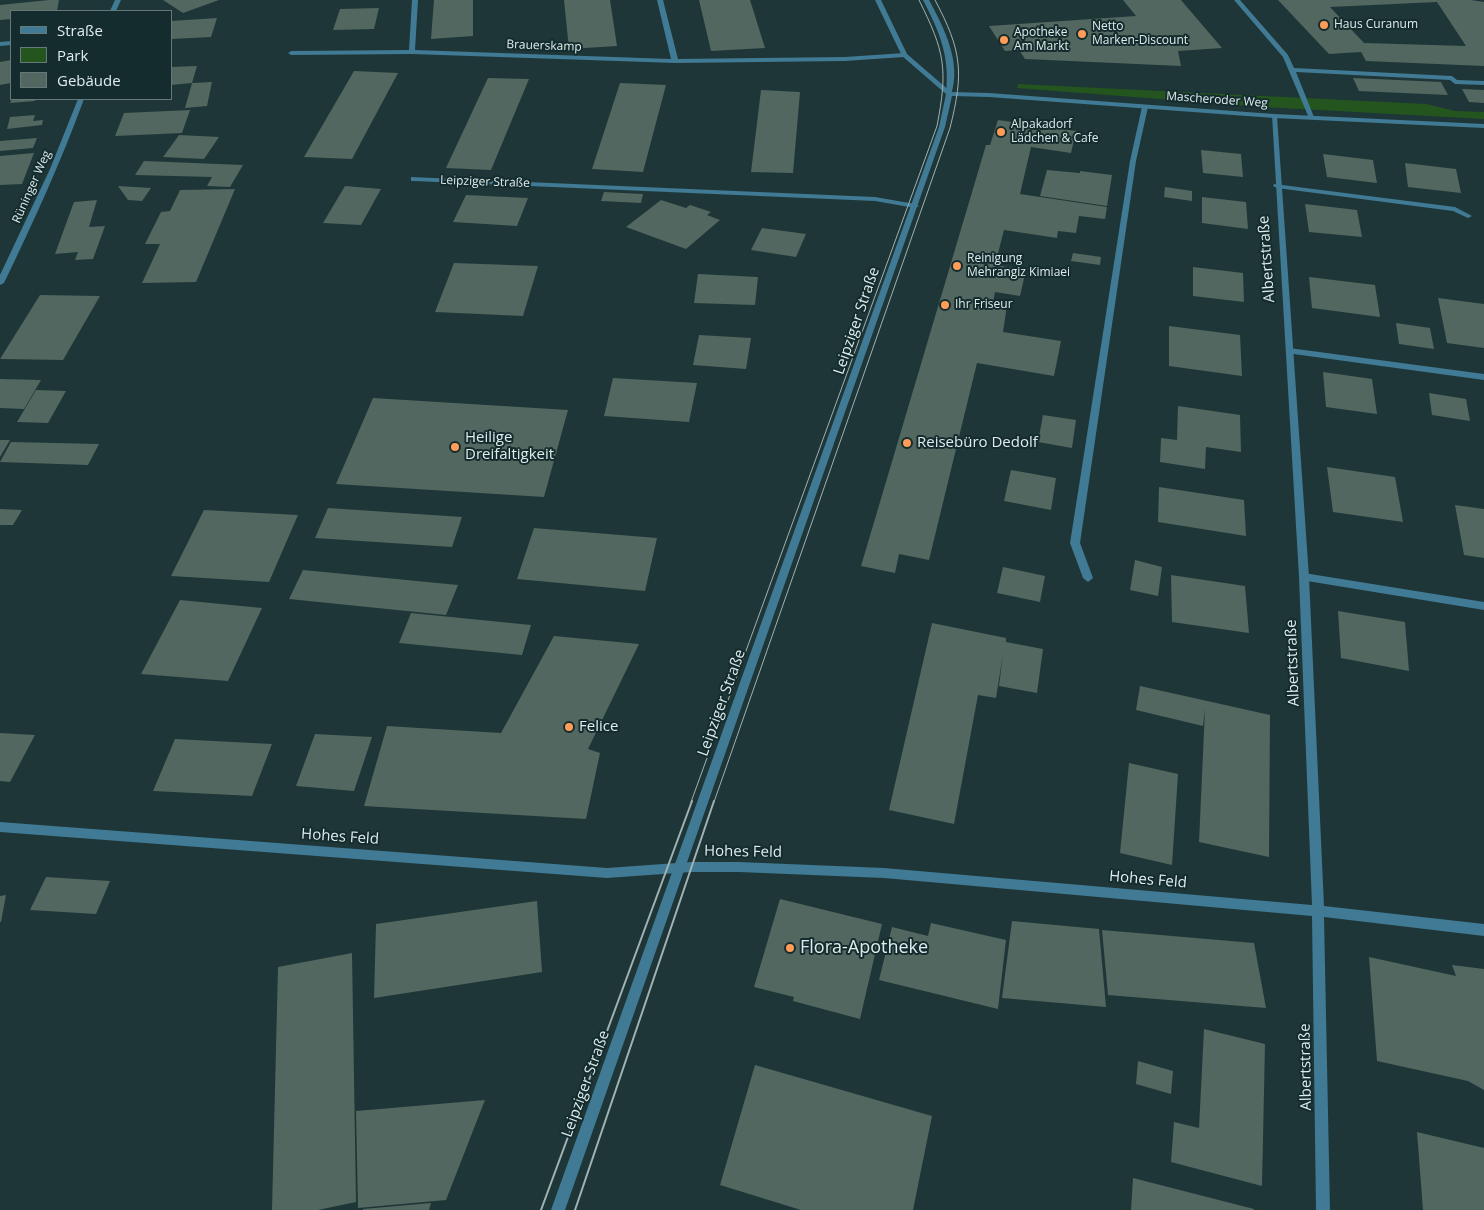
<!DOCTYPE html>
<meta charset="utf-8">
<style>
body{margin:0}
#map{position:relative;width:1484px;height:1210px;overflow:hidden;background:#1e3637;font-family:"Open Sans",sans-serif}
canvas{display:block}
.legend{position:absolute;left:10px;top:10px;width:162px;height:90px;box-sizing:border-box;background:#142c2d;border:1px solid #65797a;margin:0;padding:6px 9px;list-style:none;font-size:15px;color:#deeced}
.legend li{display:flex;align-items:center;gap:10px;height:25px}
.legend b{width:25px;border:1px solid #65797a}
</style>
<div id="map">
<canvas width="1484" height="1210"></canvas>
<ul class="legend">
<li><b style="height:6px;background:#407a94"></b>Straße</li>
<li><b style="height:14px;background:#25551e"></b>Park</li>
<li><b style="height:14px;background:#51675f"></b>Gebäude</li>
</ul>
</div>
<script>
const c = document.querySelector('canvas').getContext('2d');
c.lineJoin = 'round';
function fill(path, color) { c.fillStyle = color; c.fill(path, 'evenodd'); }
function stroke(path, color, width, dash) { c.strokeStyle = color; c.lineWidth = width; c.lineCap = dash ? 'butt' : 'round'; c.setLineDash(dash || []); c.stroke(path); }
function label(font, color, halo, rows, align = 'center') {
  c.font = font + ' "Open Sans",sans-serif'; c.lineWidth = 4; c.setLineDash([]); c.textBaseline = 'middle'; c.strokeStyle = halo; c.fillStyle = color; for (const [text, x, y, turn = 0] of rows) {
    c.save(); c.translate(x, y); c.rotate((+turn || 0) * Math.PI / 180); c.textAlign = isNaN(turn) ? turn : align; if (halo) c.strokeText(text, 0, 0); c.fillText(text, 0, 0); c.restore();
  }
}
const green = new Path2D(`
 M1018,84L1426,104L1455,111L1484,112V119L1264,107L1017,88Z`);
const building = new Path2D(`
 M49,0H59L57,11H11V19L0,20V5Z
 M163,0H219L183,13Z
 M434,0H473V36L431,39Z
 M564,0H610L617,46L569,49Z
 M699,0H750L765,48L711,51Z
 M1123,0H1181L1222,48L1178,51L1181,66L1025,59L1019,50L1005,51L989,26L1136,16Z
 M1278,0H1471L1484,2V66L1366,61L1361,52L1329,54ZM1437,2L1466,46L1364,43L1330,7Z
 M379,8L374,29L333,30L340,9Z
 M217,18L211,37L171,39V21Z
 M11,60V83L0,85V62Z
 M197,66L192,83L171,85V67Z
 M354,71L398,73L352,159L304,157Z
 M488,78L529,79L491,170L446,168Z
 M1353,78L1441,82L1448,95L1359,91Z
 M212,82L207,106L185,108L192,83Z
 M620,83L666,85L643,172L592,169Z
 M1462,89L1484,90V103L1469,102Z
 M761,90L800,92L793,173L751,172Z
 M12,99H36L35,101L10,103Z
 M190,110L182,133L115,136L124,113Z
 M35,115L33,121L43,120L42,125L7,129L10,117Z
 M998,120L1076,131L1071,153L1031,147L1020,194L1107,207L1105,219L1079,216L1076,233L1058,231L1057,238L1004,230L995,265L1026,270L1020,296L995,292L993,303L1007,305L1003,332L1061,341L1054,376L977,363L929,560L899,554L895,573L861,566L986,145H990Z
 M179,135L219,137L204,159L163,157Z
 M37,138L33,148L0,151V141Z
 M1201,150L1241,154L1243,177L1203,173Z
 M34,153L22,184L0,185V156Z
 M1323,154L1373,160L1377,183L1327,177Z
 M144,161L243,165L230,187L207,186L212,177L135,175Z
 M1405,163L1456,169L1461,193L1408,187Z
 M1047,170L1080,173V171L1112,175L1107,206L1040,196Z
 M118,186L151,188L142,201L128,200Z
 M345,186L381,189L361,225L323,223Z
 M1165,187L1192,191V201L1164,197Z
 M235,189L196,282L142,283L160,244H145L161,212L170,211L180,190Z
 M604,192L643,194L641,203L601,201Z
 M466,195L528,198L517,226L453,222Z
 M1202,197L1246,202L1248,229L1202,223Z
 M97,200L89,227L105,226L93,259L75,260L78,252L55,254L74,202Z
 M661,200L686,208L690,205L711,212L707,215L720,220L686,249L626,227Z
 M1305,204L1357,210L1362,237L1309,232Z
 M762,228L806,234L796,257L751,250Z
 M1073,253L1101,257L1100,265L1071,261Z
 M454,263L538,266L523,316L435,312Z
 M1193,267L1243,273L1244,302L1193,296Z
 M698,274L758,277L755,305L694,303Z
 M1309,277L1375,285L1380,317L1312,308Z
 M40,295L100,296L63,360L0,359Z
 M1438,298L1484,304V348L1447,343Z
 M1396,323L1430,328L1434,349L1399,344Z
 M1169,326L1240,335L1242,376L1169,366Z
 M699,335L751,338L746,369L693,365Z
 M1323,372L1372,379L1377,414L1326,407Z
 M613,378L697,383L689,422L604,416Z
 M0,379L41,380L24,409L0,408Z
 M36,390L66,391L48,423L17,422Z
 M1429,393L1466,399L1470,421L1432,415Z
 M373,398L568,410L544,497L336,484Z
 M1178,406L1240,415L1241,452L1206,447L1205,469L1160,462L1161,438L1177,440Z
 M1043,415L1076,420L1072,448L1038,442Z
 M0,440H10L0,457Z
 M11,442L99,444L88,465L0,462Z
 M1327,467L1395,477L1403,522L1333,512Z
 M1011,470L1056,478L1051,510L1004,501Z
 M1159,487L1244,500L1246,536L1158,522Z
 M1455,505L1484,509V558L1464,555Z
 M328,508L462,517L452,547L315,538Z
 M0,509L22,510L13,525H0Z
 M204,510L298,515L269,582L171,576Z
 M534,528L657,538L645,591L517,579Z
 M1135,560L1162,567L1158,596L1130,590Z
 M1003,567L1045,576L1040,602L997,593Z
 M303,570L458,585L446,615L289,599Z
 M1171,575L1245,586L1249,633L1172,622Z
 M180,600L262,608L228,681L141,674Z
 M1338,611L1405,622L1409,671L1341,658Z
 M411,613L531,625L522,655L399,643Z
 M932,623L1006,638V642L1043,649L1037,693L999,686L1003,654L996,698L978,695L954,824L889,810Z
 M554,636L639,644L588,749L600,753L586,819L364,806L387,726L501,733Z
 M1140,686L1270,715L1269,857L1199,842L1205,709L1203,726L1136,710Z
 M0,733L35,735L10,782L0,781Z
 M315,734L372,737L354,791L296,786Z
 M175,739L272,744L252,796L153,791Z
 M1129,763L1178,774L1172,865L1120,853Z
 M46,877L110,881L96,914L30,910Z
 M6,895L1,922H0V896Z
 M780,899L882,924L860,1019L793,1001L794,997L754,987Z
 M537,901L542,972L374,998L376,924Z
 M1012,921L1099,929L1106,1007L1002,998Z
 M931,923L1006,940L998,1009L879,980L892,927L928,936Z
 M1102,930L1254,943L1266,1008L1108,995Z
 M352,953L356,1202L318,1210H272L278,967Z
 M1369,957L1456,976L1452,965L1484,969V1090L1468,1081L1377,1061Z
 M1204,1029L1265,1044L1262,1186L1171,1162L1174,1122L1199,1128Z
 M1138,1061L1173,1071L1171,1094L1136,1084Z
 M755,1065L932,1116L913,1210H801L720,1185Z
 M485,1100L446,1200L358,1208L356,1111Z
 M1417,1132L1484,1148V1210H1423Z
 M1133,1178L1254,1209V1210H1131Z
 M431,1203L429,1210H363V1209Z`);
const service = new Path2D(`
 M923,0H929C944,28 962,62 951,95L946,94C950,56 940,33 923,0Z
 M1234,0H1240L1288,55L1294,68L1452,76L1457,80L1484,81V85L1455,84L1450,80L1296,72L1314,117L1309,118L1283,57Z
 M11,41V45L0,46V42Z
 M1145,105L1148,107L1136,161L1080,543L1093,578L1088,582L1083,578L1070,543L1130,161L1142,107Z
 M1274,184L1455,207L1472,216L1468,218L1453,211L1277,188L1273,186Z
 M1289,348L1484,374V380L1286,353V349Z
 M1304,573L1484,602V610L1301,580L1299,577L1301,574Z`);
const minor = new Path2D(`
 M115,0H121L116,11H110Z
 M412,0H418L415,50L671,59L657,0H663L678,59L845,57L904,53L907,55L904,57L845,61L675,63L412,54L291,55L288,53L291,51L409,50Z
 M78,99H84C61,162 33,223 4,283L0,285V275L50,169Z
 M1272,115L1277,116L1309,577L1324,906L1484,924V936L1324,917L1330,1210H1316L1312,916L884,878L739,872H691L607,878L0,832V822L607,868L691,862H739L884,868L1312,905L1299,577Z
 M411,177L875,197L915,204L919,206L915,208L875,201L414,181H411Z`);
const tertiary = new Path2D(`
 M875,0H881L907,54L951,92L989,93L1274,114L1484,124V128L1274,118L989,97L952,96L945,127L565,1210H551L939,127L946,94L902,56Z`);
const tramFar1 = new Path2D(`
 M691,802L937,126C948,69 945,52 919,0
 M714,802L950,128C964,72 962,51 935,0`);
const tram = new Path2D(`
 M541,1210L692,801
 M575,1210L714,801`);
const markers = [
 [1324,25,5,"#fe9c58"],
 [1082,34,5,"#fe9c58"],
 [1004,40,5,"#fe9c58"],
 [1001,132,5,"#fe9c58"],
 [957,266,5,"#fe9c58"],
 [945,305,5,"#fe9c58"],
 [907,443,5,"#fe9c58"],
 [455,447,5,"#fe9c58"],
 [569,727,5,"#fe9c58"],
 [790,948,5,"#fe9c58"]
];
const farPoinames = [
 ["Haus Curanum",1334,25],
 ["Netto",1092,27],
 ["Marken-Discount",1092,41],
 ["Apotheke",1014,33],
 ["Am Markt",1014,47],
 ["Alpakadorf",1011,125],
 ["Lädchen & Cafe",1011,139],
 ["Reinigung",967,259],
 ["Mehrangiz Kimiaei",967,273],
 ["Ihr Friseur",955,305]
];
const farStreetnames = [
 ["Brauerskamp",544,46,2],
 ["Mascheroder Weg",1217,100,4],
 ["Leipziger Straße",485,182,2],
 ["Rüninger Weg",32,187,-66]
];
const streetNames = [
 ["Albertstraße",1267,259,-94],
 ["Leipziger Straße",857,321,-71],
 ["Albertstraße",1293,663,-92],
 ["Leipziger Straße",722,703,-70],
 ["Hohes Feld",340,837,4],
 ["Hohes Feld",743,852,1],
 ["Hohes Feld",1148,880,5],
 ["Albertstraße",1306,1067,-91],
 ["Leipziger Straße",586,1084,-70]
];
const poiNames = [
 ["Heilige",465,438],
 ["Dreifaltigkeit",465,455],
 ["Reisebüro Dedolf",917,443],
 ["Felice",579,727]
];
const nearPoinames = [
 ["Flora-Apotheke",800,948]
];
fill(green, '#25551e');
fill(building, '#51675f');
fill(service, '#407a94');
fill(minor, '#407a94');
fill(tertiary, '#407a94');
stroke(tramFar1, '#a1b2b3', 1);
stroke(tram, '#a1b2b3', 2);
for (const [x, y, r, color] of markers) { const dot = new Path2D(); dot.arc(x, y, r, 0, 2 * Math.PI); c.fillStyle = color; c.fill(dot); stroke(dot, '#142c2d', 2); }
label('12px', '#deeced', '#142c2d', farPoinames, 'left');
label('12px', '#deeced', '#142c2d', farStreetnames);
label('15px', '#deeced', '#142c2d', streetNames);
label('15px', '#deeced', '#142c2d', poiNames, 'left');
label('18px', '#deeced', '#142c2d', nearPoinames, 'left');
</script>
